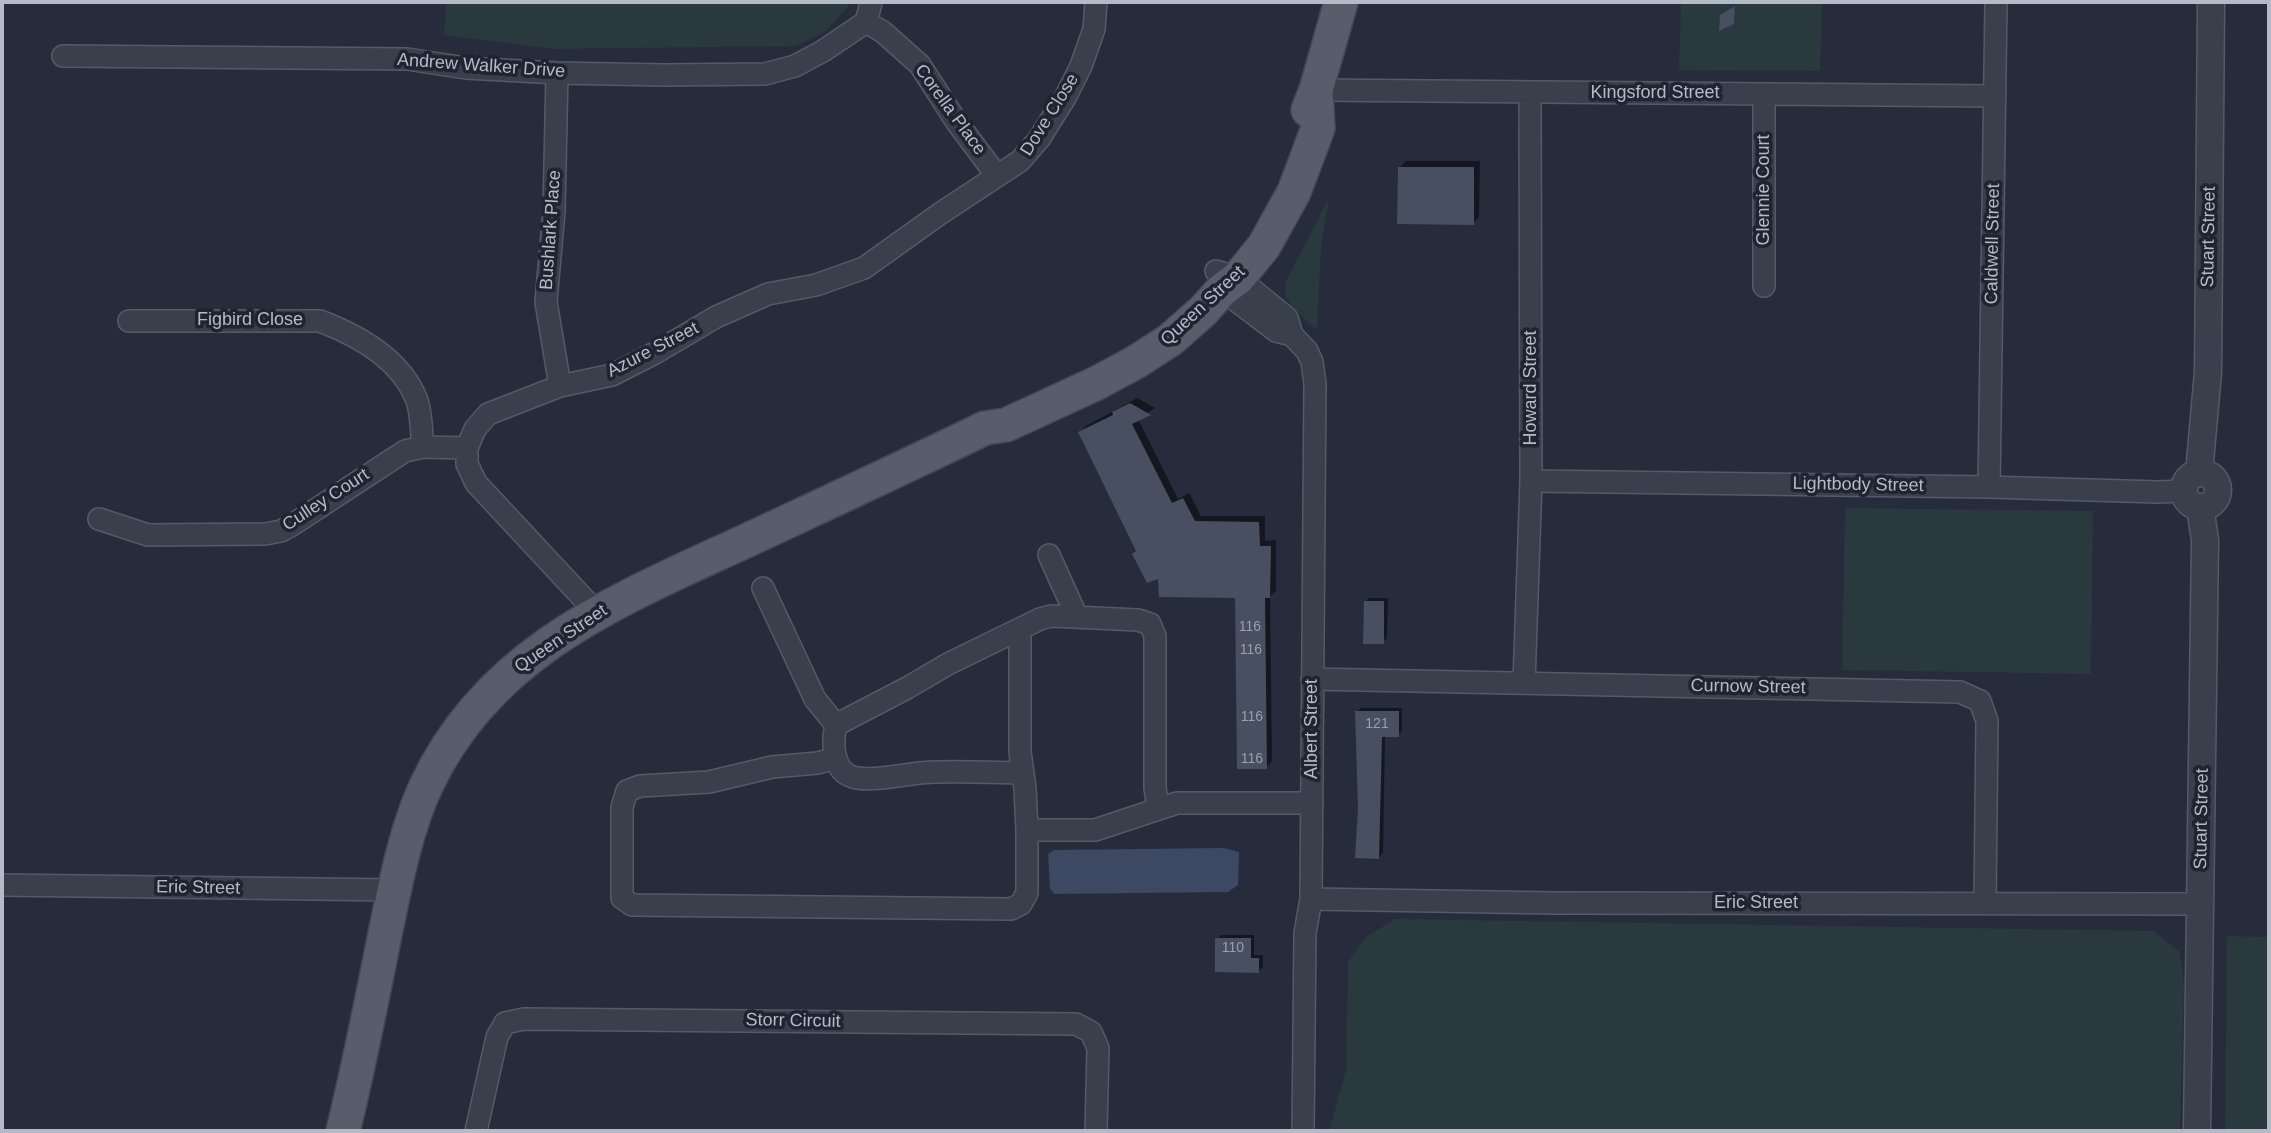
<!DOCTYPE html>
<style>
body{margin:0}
#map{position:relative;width:2271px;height:1133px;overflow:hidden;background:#262c3b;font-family:Helvetica,sans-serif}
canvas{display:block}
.frame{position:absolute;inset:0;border:4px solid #b5bac7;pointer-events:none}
</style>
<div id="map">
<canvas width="2271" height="1133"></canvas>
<div class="frame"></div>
</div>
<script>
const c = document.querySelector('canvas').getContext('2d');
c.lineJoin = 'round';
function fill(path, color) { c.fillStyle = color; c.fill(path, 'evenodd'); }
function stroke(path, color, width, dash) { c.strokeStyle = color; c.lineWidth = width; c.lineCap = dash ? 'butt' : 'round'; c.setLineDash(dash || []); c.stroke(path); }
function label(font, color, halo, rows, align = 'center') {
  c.font = font + ' Helvetica,sans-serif'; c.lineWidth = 7; c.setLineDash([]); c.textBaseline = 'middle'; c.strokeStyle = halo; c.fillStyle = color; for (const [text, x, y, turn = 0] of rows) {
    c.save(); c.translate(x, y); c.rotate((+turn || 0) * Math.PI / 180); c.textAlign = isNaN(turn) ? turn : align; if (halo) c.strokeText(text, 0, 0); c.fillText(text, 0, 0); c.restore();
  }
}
const green = new Path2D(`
 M446,2H852L826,31L796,46L553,49L444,35Z
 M1681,2H1822L1820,71L1679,70Z
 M1329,198L1321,245L1317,330C1304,317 1282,304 1285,283Z
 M1845,508L2093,511L2091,674L1842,670Z
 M1395,919L2154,931L2180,952L2184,987L2180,1131H1329L1346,1071L1348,962L1367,936Z
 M2227,936L2269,937V1131H2225Z`);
const water = new Path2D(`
 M1224,848L1239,852L1238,885L1228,892L1054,894L1050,888L1048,854L1054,850Z`);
const shadow = new Path2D(`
 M1406,161H1480L1479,217L1473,223L1400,167Z
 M1137,398L1155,408L1138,419L1178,499L1189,493L1201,516H1265V541L1276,540V591L1270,596L1272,761L1266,767L1236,596L1160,577L1138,550L1080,432L1086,426Z
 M1369,598H1388L1387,638L1383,642L1365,602Z
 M1361,708H1402V731L1398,735H1385L1383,853L1379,857L1360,808L1357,712Z
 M1221,935H1254V955H1263V967L1258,971L1217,939Z`);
const building = new Path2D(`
 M1735,6L1734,24L1719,31L1720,15Z
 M1398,167H1474V225L1397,224Z
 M1130,403L1151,415L1132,424L1172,503L1183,498L1195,521L1259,522L1260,546H1271L1270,598H1265L1267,769H1237L1235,598L1159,597L1158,579L1147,583L1132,554L1136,551L1078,432L1113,415L1112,412Z
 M1364,601H1384V644H1363Z
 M1355,711H1399V737H1382L1379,859L1355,858L1358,808Z
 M1215,938H1251V958H1259V973L1215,972Z`);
const minor = new Path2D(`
 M866,22L883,32L920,65L956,121L997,176
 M63,56L407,59L466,68L557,73L664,75L765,74L795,66L823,51L866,22L871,3
 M557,73L554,211L546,302L560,386
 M1316,90L1995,96
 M1216,271L1238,278L1287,318L1292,335L1307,351L1312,362L1315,384L1311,899L1305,933L1303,1131
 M1219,282L1222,290L1276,331L1292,335
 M1764,286V94
 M129,321H320C357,335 400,359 416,398C422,412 421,432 423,447
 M1531,481L1989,487L2158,492L2184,491
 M1989,487L1996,2
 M99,519L148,535L265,534L281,531L292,525L405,451L423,447L467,448
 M1049,555L1077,617
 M763,588L815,699L836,725
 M597,613L476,483L467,464V448L475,429L488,414L560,386L612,375L655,353L716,317L768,294L816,285L864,268L941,213L1020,161L1039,139L1066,96L1081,66L1094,29L1096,2
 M1020,629V752L1025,788L1027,830
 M1312,679L1960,692L1980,701L1987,721L1985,902
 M1524,683L1531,481L1530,92
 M835,758L818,763L772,767L709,782L640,786L627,791L622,807V898L632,905L1011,909L1021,904L1027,893V830H1095L1177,803H1312
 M1023,773C989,773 953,770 919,773C902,775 869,782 853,777C832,771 832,742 836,725L907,688L948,664L1040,619L1051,616L1138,620L1150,624L1155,636V788L1158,808
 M2,885L394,890
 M1311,899L1554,903L2200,904
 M476,1131L497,1037L505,1023L524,1019L1076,1024L1091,1032L1098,1048L1096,1131`);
const tertiary = new Path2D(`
 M2199,473L2208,372L2211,2
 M2184 490a17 17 0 1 1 34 0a17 17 0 1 1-34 0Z
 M2197,1131L2205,540L2200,507`);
const primary = new Path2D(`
 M1308,110L1316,90L1341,2
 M343,1131C359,1066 372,1000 385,934C395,887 405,831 426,786C490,649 621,599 750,539C829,502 907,466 985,428L1006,425L1097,383L1136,362L1170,340L1203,311L1222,290L1238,278L1264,246L1294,192L1318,128L1316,90`);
const numberNames = [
 ["116",1250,627],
 ["116",1251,650],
 ["116",1252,717],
 ["121",1377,724],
 ["116",1252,759],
 ["110",1233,948]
];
const streetNames = [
 ["Andrew Walker Drive",481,66,4],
 ["Kingsford Street",1655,93],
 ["Corella Place",950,110,54],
 ["Dove Close",1050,115,-58],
 ["Glennie Court",1764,190,-90],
 ["Bushlark Place",551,230,-86],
 ["Stuart Street",2209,237,-89],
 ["Caldwell Street",1993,244,-89],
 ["Queen Street",1203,306,-43],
 ["Figbird Close",250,320],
 ["Azure Street",653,350,-27],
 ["Howard Street",1531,388,-90],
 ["Lightbody Street",1858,485,1],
 ["Culley Court",326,500,-33],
 ["Queen Street",561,639,-34],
 ["Curnow Street",1748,687,1],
 ["Albert Street",1312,729,-90],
 ["Stuart Street",2202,819,-89],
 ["Eric Street",198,888,1],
 ["Eric Street",1756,903],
 ["Storr Circuit",793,1021,1]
];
fill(green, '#29393d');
fill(water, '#3d4863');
fill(shadow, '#0007');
fill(building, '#474f60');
stroke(minor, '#555a67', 24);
stroke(tertiary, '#555a67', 29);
stroke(primary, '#434855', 36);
stroke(minor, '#3a3f4c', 21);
stroke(tertiary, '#3a3f4c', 26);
stroke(primary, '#585d6c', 33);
label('14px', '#9a9fad', null, numberNames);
label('18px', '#b5bac7', '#1f2431', streetNames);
</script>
